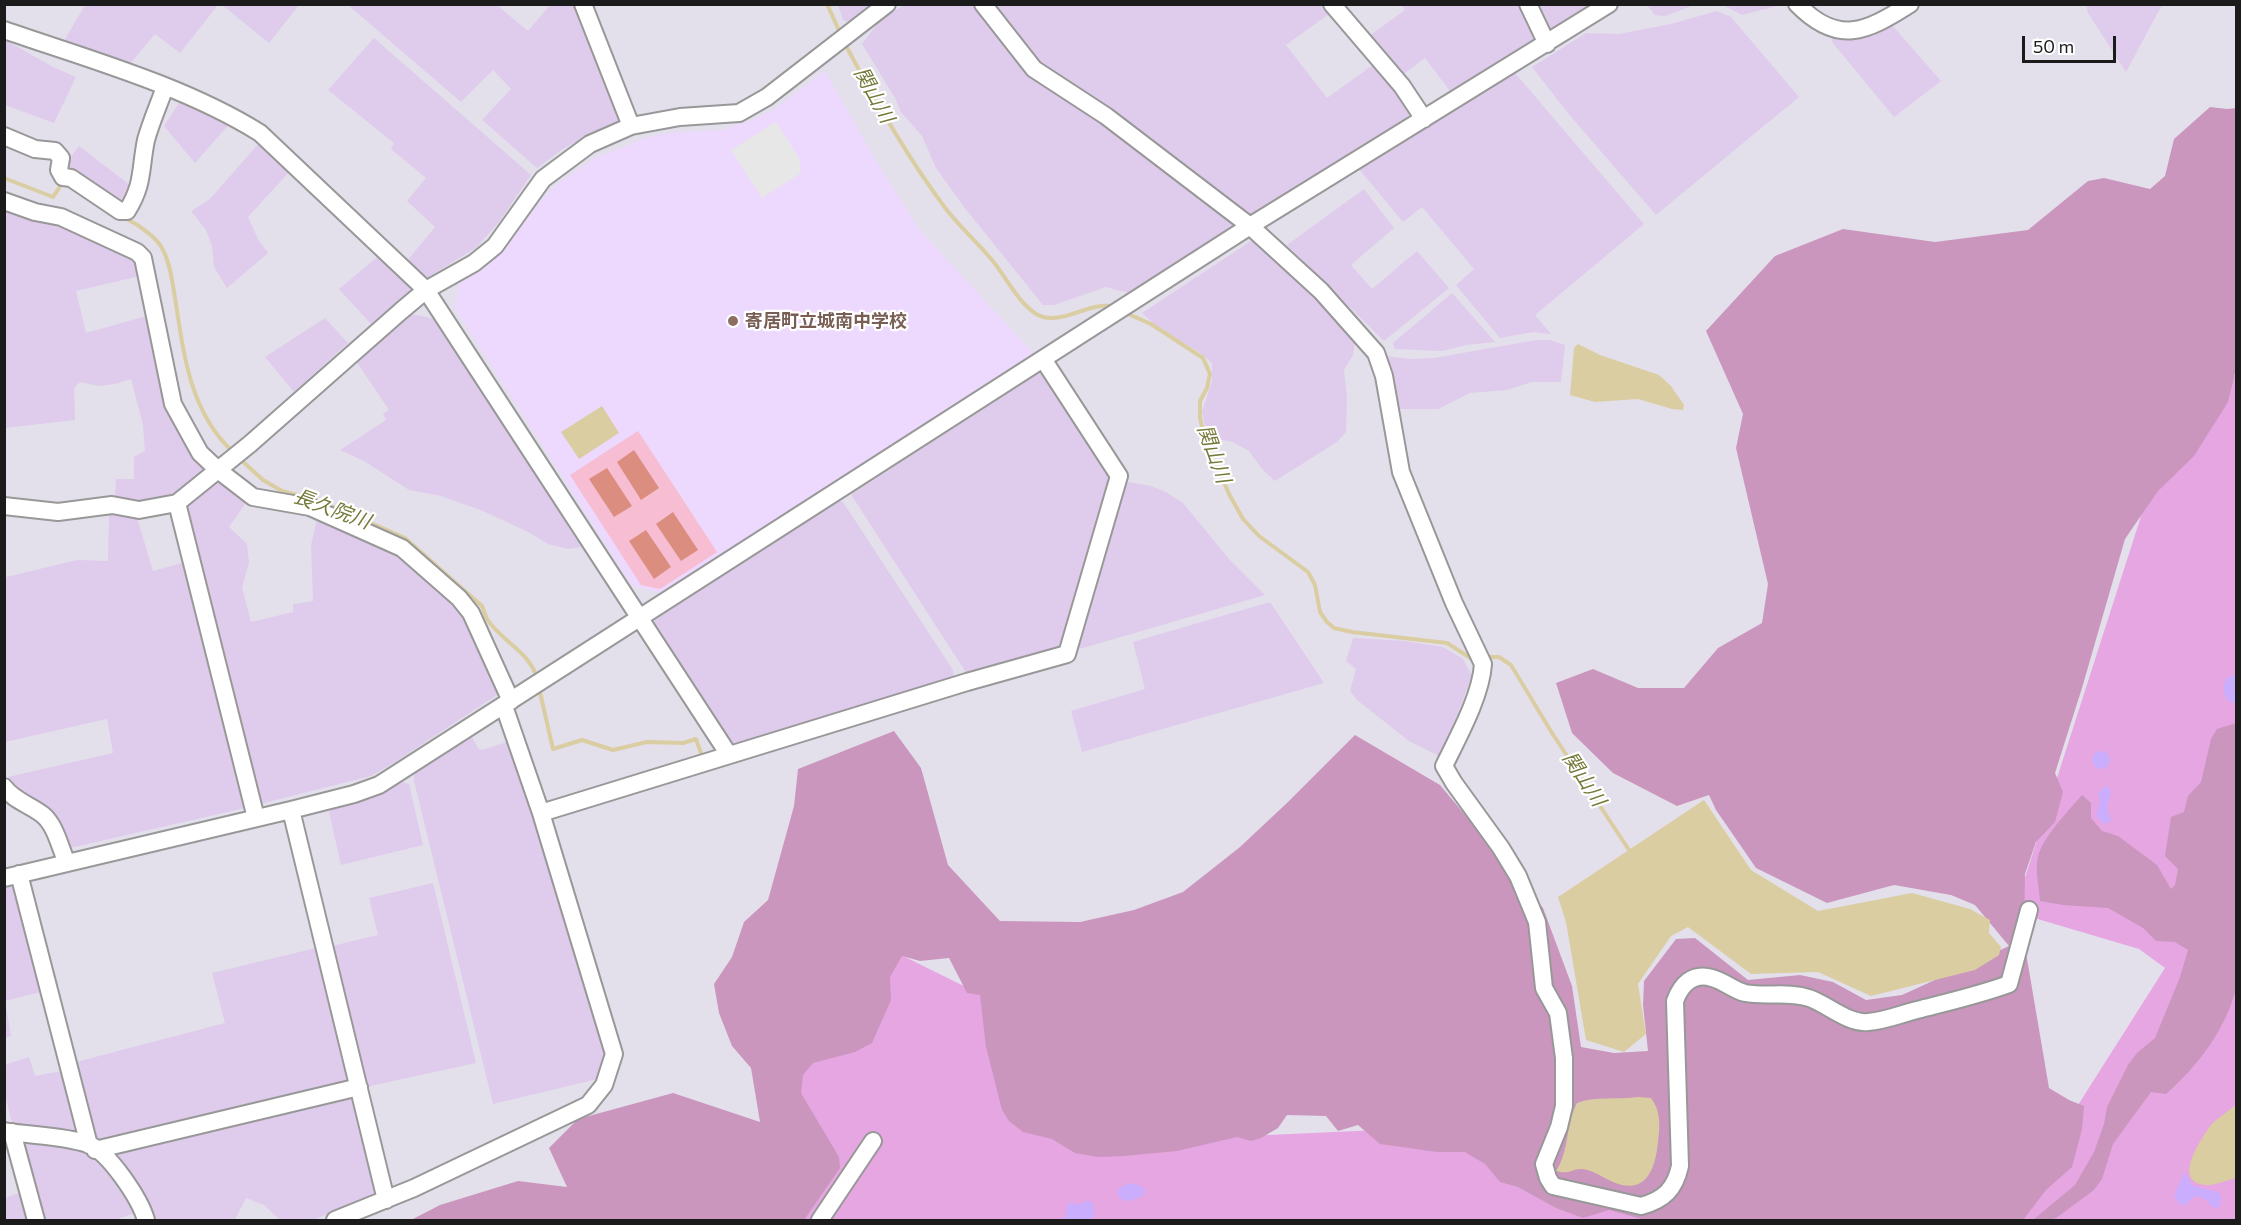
<!DOCTYPE html>
<meta charset="utf-8">
<style>
body{margin:0}
#map{position:relative;width:2241px;height:1225px;overflow:hidden;background:#e3e0ec;font-family:Commissioner,sans-serif}
canvas{display:block}
.frame{position:absolute;inset:0;border:6px solid #1b1b1b;pointer-events:none}
.scale{position:absolute;left:2022px;top:36px;width:94px;height:27px;box-sizing:border-box;border:3px solid #1b1b1b;border-top:0;padding-left:8px;font-size:18px;line-height:21px;white-space:nowrap;color:#1b1b1b;-webkit-text-stroke:4px #fff;paint-order:stroke}
</style>
<div id="map">
<canvas width="2241" height="1225"></canvas>
<div class="frame"></div>
<div class="scale">50 m</div>
</div>
<script>
const c = document.querySelector('canvas').getContext('2d');
c.lineJoin = 'round';
function fill(path, color) { c.fillStyle = color; c.fill(path, 'evenodd'); }
function stroke(path, color, width, dash) { c.strokeStyle = color; c.lineWidth = width; c.lineCap = dash ? 'butt' : 'round'; c.setLineDash(dash || []); c.stroke(path); }
function label(font, color, halo, rows, align = 'center') {
  c.font = font + ' Commissioner,"Noto Sans JP",sans-serif'; c.lineWidth = 4.5; c.setLineDash([]); c.textBaseline = 'middle'; c.strokeStyle = halo; c.fillStyle = color; for (const [text, x, y, turn = 0] of rows) {
    c.save(); c.translate(x, y); c.rotate((+turn || 0) * Math.PI / 180); c.textAlign = isNaN(turn) ? turn : align; if (halo) c.strokeText(text, 0, 0); c.fillText(text, 0, 0); c.restore();
  }
}
const education = new Path2D(`
 M825,71L875,159L918,228L1033,353L661,593L632,586L454,307L459,284L487,266L508,245L538,204L553,187L595,158L646,138L667,133L722,130L755,119L774,109Z`);
const farmland = new Path2D(`
 M1520,4L1530,24L1535,39L1450,91L1425,58L1401,76L1365,39L1405,10L1402,5Z
 M85,5H218L180,53L155,34L129,65L64,41Z
 M222,5H299L269,43Z
 M348,5H497L528,31L550,5H575L621,118L620,123L585,137L563,149L537,168L482,120L511,89L493,70L461,102Z
 M838,5H873L851,23L843,20Z
 M904,5H977L994,32L1019,64L1050,88L1098,116L1237,223L1236,228L1132,294L1106,287L1054,305H1043L964,207L936,168L922,136L901,112L895,98L862,44L880,20Z
 M990,5H1321L1329,14L1286,45L1327,98L1373,65L1402,99L1409,115L1407,120L1253,216L1096,102L1042,68Z
 M1534,5H1596L1553,32L1548,30Z
 M1647,5H1694L1665,16L1655,15Z
 M1723,5L1781,4V5L1742,15Z
 M2086,5H2162L2126,72L2088,13Z
 M1717,11L1731,17L1799,97L1656,215L1572,118L1532,67L1586,33L1619,34L1671,24Z
 M1892,25L1941,81L1894,117L1832,42V39H1850L1867,35Z
 M374,38L531,175L499,222L477,247L427,278L406,262L435,227L407,201L426,178L391,149L394,143L328,90Z
 M5,40L55,68L76,77L54,123L5,105Z
 M1515,73L1644,224L1535,315L1551,334L1533,332L1500,338L1456,285L1474,269L1422,207L1403,222L1359,169Z
 M181,100L231,122L195,163L164,126Z
 M260,142L291,170L248,217L259,241L268,253L227,288L214,267L212,246L206,230L191,211L210,199Z
 M79,146L135,189L131,198L118,206L71,173L65,165Z
 M1364,189L1394,228L1351,265L1372,289L1417,251L1449,288L1384,341L1287,245Z
 M4,207L45,219L138,259L140,276L76,291L86,333L150,315L204,470L191,483L172,496L136,502L115,500L116,479H134V457L145,451L143,425L131,379L115,384L98,386L80,382L74,388L75,420L5,428Z
 M1254,239L1298,278L1352,335L1355,342L1353,355L1344,370L1347,398L1346,432L1337,442L1275,481L1263,470L1249,451L1233,442L1217,439L1206,431L1202,412L1212,381V363L1199,352L1160,329L1142,313Z
 M381,254L411,286L410,291L371,324L339,289Z
 M1452,293L1495,342L1466,345L1442,351L1395,349L1393,343Z
 M411,314L436,319L581,547L569,549L548,544L528,532L483,511L441,496L409,490L364,461L340,450L386,420L383,414L389,410L356,361L406,316Z
 M325,318L348,343L294,392L265,357Z
 M1536,340H1550L1565,345L1561,382H1532L1507,390L1470,393L1438,409H1399L1386,356L1410,359L1434,358Z
 M1041,372L1044,373L1113,477L1062,648L967,674L852,496L853,493Z
 M1122,481L1151,486L1166,492L1183,503L1229,559L1265,595L1083,648H1073Z
 M221,482L247,501L229,527L247,544L249,563L242,587L251,622L293,612V604L313,601L311,545L318,515L388,547L466,615L500,693L395,762L371,776L260,804L184,514L187,507L214,485Z
 M839,501L843,502L953,670L954,681L732,748L653,626L655,620Z
 M109,513L137,518L153,571L185,562L245,808L70,848L59,824L11,787L8,777L113,753L107,719L5,742L4,575L6,577L77,560L108,561Z
 M1270,602L1324,683L1082,752L1071,711L1145,689L1133,642Z
 M1353,638L1405,641L1443,647L1463,659L1472,676L1441,757L1409,741L1357,700L1350,691L1356,669L1346,661Z
 M472,737L478,748L482,750L510,741L608,1055L602,1078L493,1104L414,781V774Z
 M403,782L409,784L423,845L341,865L329,812L331,808L364,800Z
 M433,883L476,1063L366,1087L332,946L378,935L369,898Z
 M17,885L41,992L5,1001L11,1036L5,1038V888Z
 M320,947L350,1079L346,1083L97,1140L92,1133L76,1062L225,1023L212,973Z
 M29,1057L35,1076L62,1071L78,1137L13,1127L5,1095L4,1065Z
 M354,1096L375,1191L373,1195L313,1220H280L264,1205L246,1198L235,1220H155L111,1156L114,1151Z
 M25,1139L83,1152L99,1161L135,1213L115,1220H40L20,1144Z
 M22,1192L30,1220H5L4,1198Z`);
const grass = new Path2D(`
 M2236,374V1220H2005L2165,968L2139,949L2014,912L2160,457Z
 M895,952L980,994L1093,1143L1422,1128L1650,1220H773L788,1088Z`);
const forest = new Path2D(`
 M2210,107L2227,109L2236,108V369L2228,402L2194,456L2158,491L2125,539L2082,688L2055,773L2063,792L2055,822L2036,842L2025,874L2024,941L2049,1088L2069,1100L2084,1106L2082,1129L2072,1167L2046,1190L2023,1220H1645L1609,1210L1583,1218L1556,1208L1518,1187L1500,1182L1485,1164L1465,1152H1437L1380,1144L1358,1125L1338,1131L1326,1116L1287,1115L1278,1128L1261,1138L1251,1141L1237,1137L1177,1151L1124,1156L1098,1157L1075,1153L1052,1139L1023,1132L1009,1121L1002,1110L986,1047L980,995L967,993L949,958L920,961L902,956L890,977L891,1000L872,1043L855,1052L813,1063L803,1075L801,1093L839,1157L840,1168L804,1220H411L440,1205L518,1181L567,1187L549,1148L578,1119L673,1093L760,1122L751,1068L732,1046L719,1013L714,984L732,957L744,922L768,900L794,806L798,769L894,731L921,768L948,865L1000,921L1080,922L1134,910L1183,892L1240,847L1288,802L1355,735L1440,785L1543,908L1572,986L1581,1047L1614,1053L1648,1051L1643,1005L1644,981L1676,939L1695,938L1748,980L1800,975L1833,982L1866,1000L1902,995L2009,946L1975,905L1951,895L1894,885L1827,903L1756,868L1716,810L1709,795L1677,806L1613,773L1572,733L1556,683L1593,669L1638,688H1684L1718,648L1762,623L1768,584L1736,448L1743,414L1706,331L1775,256L1843,229L1935,242L2028,230L2088,181L2104,178L2150,189L2165,176L2174,139Z
 M2236,723V988C2226,1029 2198,1066 2166,1094L2151,1092L2113,1144L2102,1179L2094,1190L2056,1218L2049,1220H2033L2075,1185L2094,1152L2104,1124L2107,1107L2128,1065L2137,1053L2155,1038L2180,977L2188,950L2175,942L2156,941L2143,928L2108,908L2063,905L2040,901C2039,886 2034,867 2039,853C2046,834 2069,810 2082,795L2091,803V818L2102,831L2118,836L2157,865L2171,889L2175,885L2178,869L2165,856L2171,817L2184,812L2188,796L2201,782L2211,739L2217,729Z`);
const sand = new Path2D(`
 M2236,674V704L2227,700L2223,689L2226,679Z
 M2092 760a9 9 0 1 1 18 0a9 9 0 1 1-18 0Z
 M2105,786L2109,788L2111,792L2107,808L2111,820L2107,824L2100,821L2096,814L2100,804L2098,793Z
 M2184,1172L2193,1186L2218,1192L2221,1196L2220,1206L2215,1209L2205,1199L2195,1196L2184,1206L2179,1203L2174,1196Z
 M1129,1183L1142,1186L1145,1191L1144,1195C1136,1199 1124,1205 1118,1196L1119,1188Z
 M1087,1201L1092,1202L1095,1213L1090,1220H1064L1068,1203L1079,1204Z`);
const park = new Path2D(`
 M638,431L717,552L660,589L641,585L570,475Z`);
const pitch = new Path2D(`
 M634,450L659,488L641,500L617,462Z
 M607,468L632,506L614,517L589,479Z
 M673,512L698,550L681,561L656,524Z
 M646,530L671,567L654,579L629,541Z`);
const parking = new Path2D(`
 M776,122L799,158L801,173L762,198L731,150Z`);
const water = new Path2D(`
 M1578,344L1600,355L1659,375L1671,386L1684,405L1683,410L1672,409L1638,399L1595,402L1570,395L1574,348Z
 M602,406L619,433L579,459L561,432Z
 M1704,800L1751,870L1818,911L1912,893L1970,909L1990,920L1989,933L2001,947L1999,955L1975,970L1871,996L1818,972L1751,974L1688,927L1671,936L1638,984L1646,1034L1624,1052L1586,1040L1566,922L1558,897Z
 M1638,1097L1651,1098C1661,1111 1660,1126 1658,1142C1656,1162 1650,1191 1622,1185C1608,1182 1597,1171 1583,1169C1572,1168 1571,1175 1556,1171C1570,1150 1565,1125 1577,1103C1595,1096 1618,1100 1638,1097Z
 M2236,1105V1178C2227,1180 2214,1186 2205,1185C2171,1181 2202,1138 2211,1125C2214,1121 2231,1109 2236,1105Z`);
const stream = new Path2D(`
 M827,4L841,35
 M844,42C874,99 907,157 946,209C960,227 977,242 992,260C1005,275 1023,312 1043,317C1066,323 1094,300 1114,307
 M4,178L53,197L61,185L65,184
 M125,218C137,224 157,237 163,250C171,265 173,287 176,304C184,357 191,413 233,452
 M1126,313L1151,324L1203,358L1210,374L1207,388L1200,401V418L1204,435L1229,494L1243,519L1259,536L1308,572L1315,585L1320,612L1327,622L1334,628L1352,632L1447,643L1475,661
 M240,459L263,480L282,491L312,499L346,512L405,538L482,606C484,610 485,615 487,619C501,641 529,651 537,678
 M1485,657H1499L1511,665L1552,733L1629,850
 M539,688L553,749L582,740L613,750L647,742L683,743L696,739L702,756H703`);
const minor = new Path2D(`
 M583,4L631,126
 M983,4L1034,69L1106,116L1250,226L1321,291L1376,353L1384,376L1401,472L1454,603L1483,664C1481,696 1458,737 1444,766L1454,783L1501,848L1518,876L1537,922L1544,988L1558,1013L1564,1058V1106L1559,1127L1544,1164L1548,1178L1553,1186L1641,1206C1664,1200 1675,1189 1680,1166L1675,1001C1681,985 1692,972 1712,978C1724,981 1733,990 1745,993C1767,997 1788,991 1809,998C1827,1004 1848,1024 1868,1022C1884,1021 1901,1014 1917,1010C1948,1002 1979,995 2009,984L2029,910
 M1332,4L1402,86L1424,119
 M1528,4L1547,44
 M1797,4C1838,46 1866,32 1910,4
 M4,30C88,59 185,86 260,133L426,290L729,755
 M4,136L35,149L55,151L61,158L59,170L63,177L71,178L120,211H127C144,184 140,169 146,140C151,122 159,104 165,87
 M4,201L35,212L61,217L137,252L143,258L173,404L200,453L218,470L253,497L310,507L402,548L459,598L471,613L511,701
 M177,503L256,818
 M4,506L58,512L112,505L139,510L177,503L250,444L401,311L426,290L474,263L495,246L543,179L590,144L631,126L680,117L739,113L767,97L887,4
 M4,787C14,801 31,805 43,815C56,826 60,848 67,863
 M291,810L386,1200
 M541,813L967,682L1067,654L1119,476L1043,359
 M19,874L89,1145
 M4,878L291,810L354,794L379,785L1250,226L1609,4
 M4,1131C31,1136 61,1135 88,1144C109,1152 140,1199 146,1220
 M12,1132L36,1220
 M95,1150L359,1087
 M335,1220L414,1188L588,1105L604,1085L614,1054L541,813L504,706
 M820,1220L873,1141`);
const markers = [
 [733,321,6,"#8d6e63"]
];
const educationNames = [
 ["寄居町立城南中学校",745,321]
];
const waterNames = [
 ["関山川",874,95,61],
 ["関山川",1214,454,70],
 ["長久院川",332,509,20],
 ["関山川",1584,779,57]
];
fill(education, '#edd8fe');
fill(farmland, '#dfcbeb');
fill(grass, '#e6a6e2');
fill(forest, '#cb96bd');
fill(sand, '#caaefd');
fill(park, '#f7bdd2');
fill(pitch, '#db8e7f');
fill(parking, '#e7e7e7');
fill(water, '#dacda1');
stroke(stream, '#dacda1', 4);
stroke(minor, '#989898', 20);
stroke(minor, '#fff', 16);
for (const [x, y, r, color] of markers) { const dot = new Path2D(); dot.arc(x, y, r, 0, 2 * Math.PI); c.fillStyle = color; c.fill(dot); stroke(dot, '#fff', 2); }
label('bold 18px', '#785e54', '#fff', educationNames, 'left');
label('italic 20px', '#767a3a', '#fff', waterNames);
</script>
